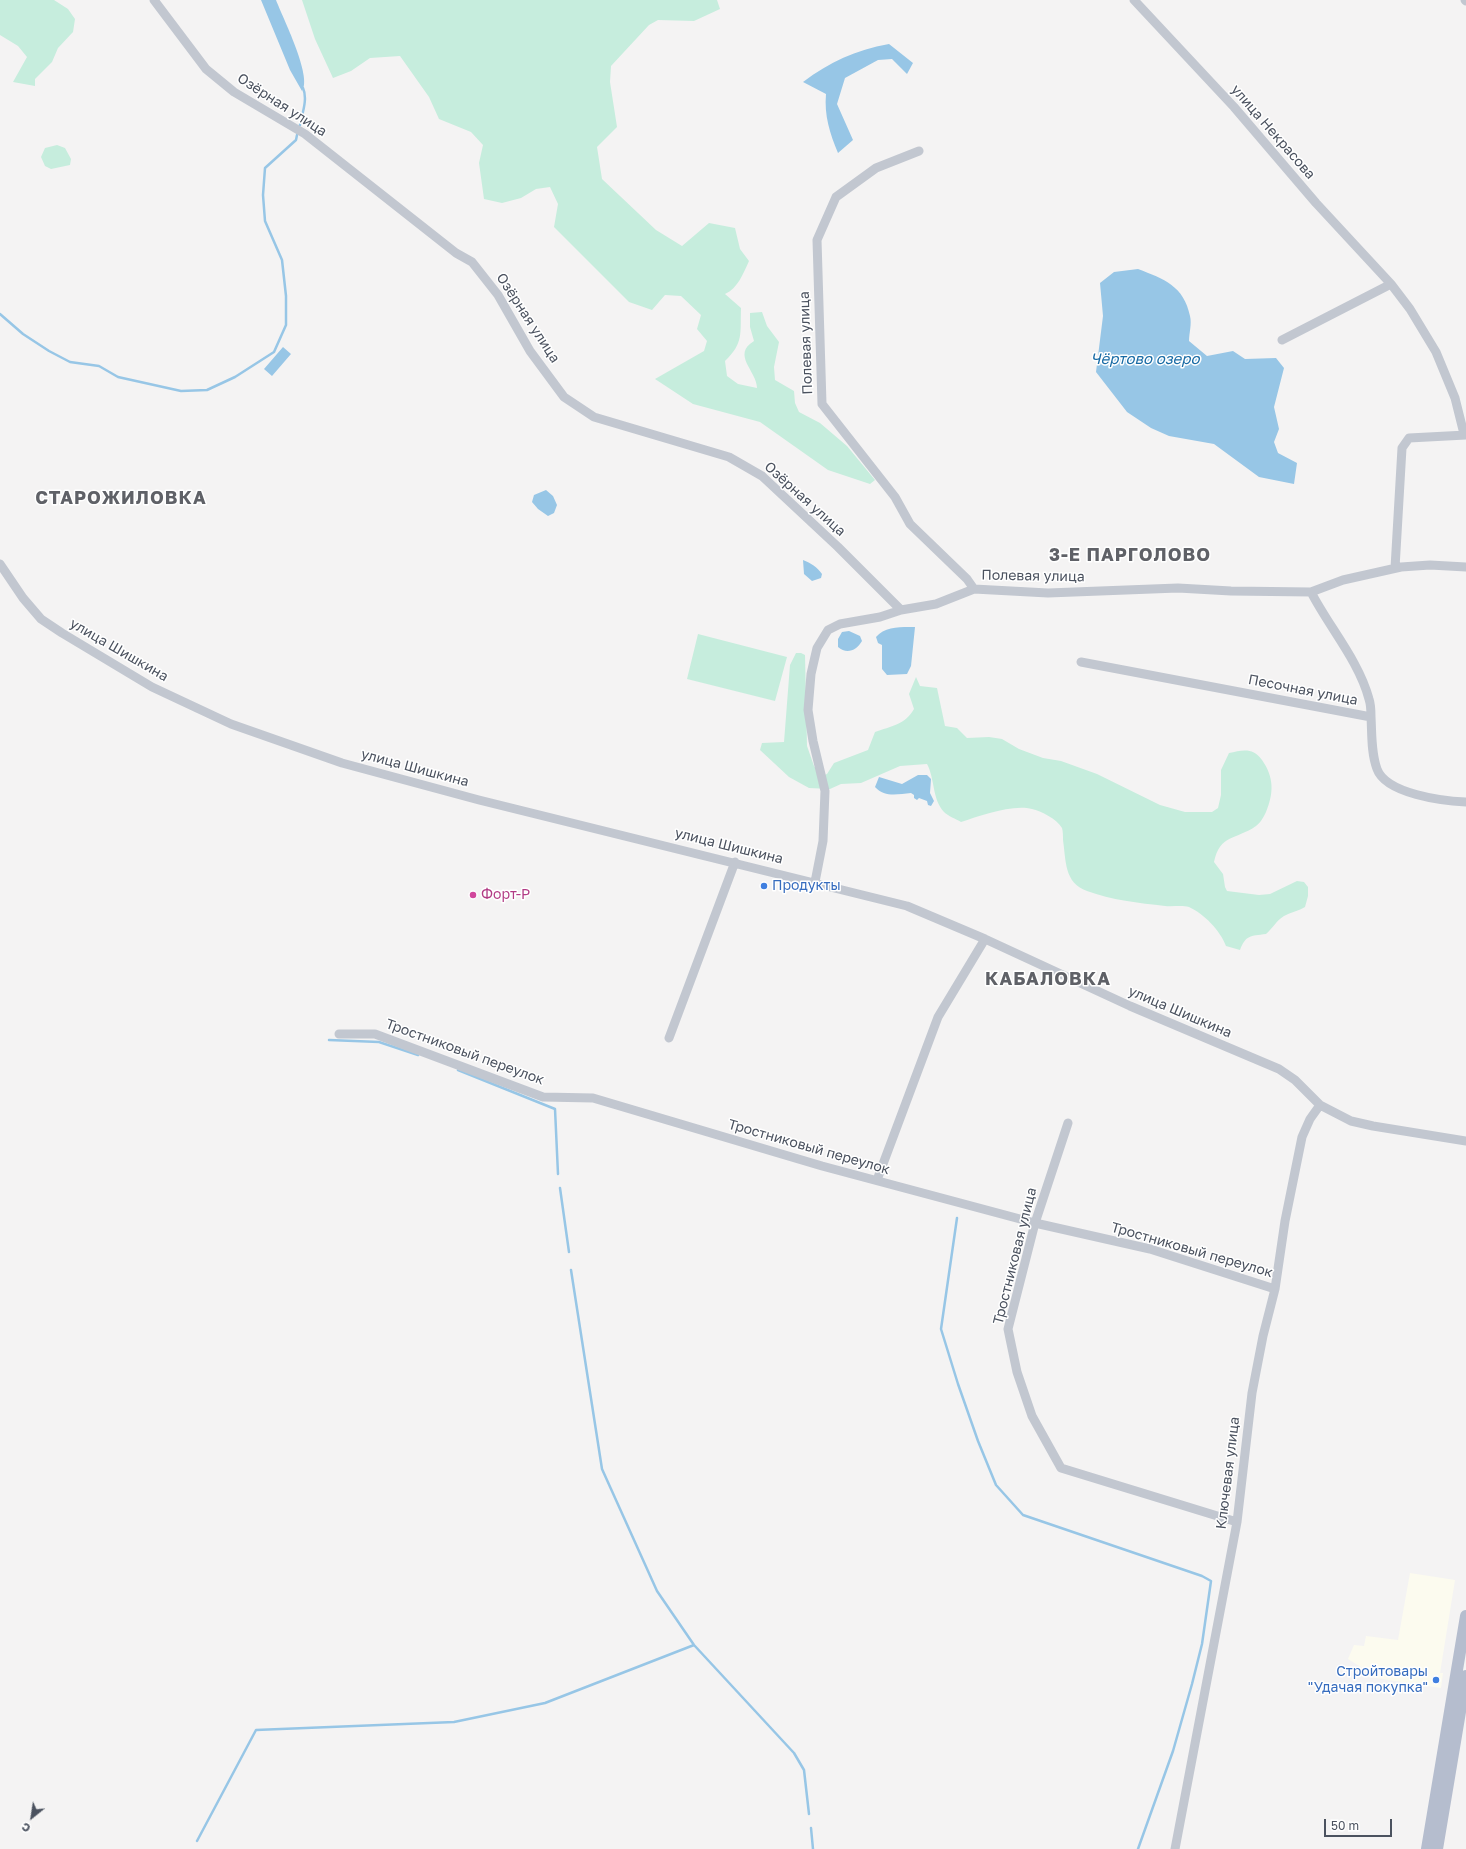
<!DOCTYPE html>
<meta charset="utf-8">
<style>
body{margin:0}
#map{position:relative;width:1466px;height:1849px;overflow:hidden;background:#f4f3f3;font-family:"Golos Text",sans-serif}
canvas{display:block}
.north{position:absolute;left:12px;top:1797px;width:40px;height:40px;-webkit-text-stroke:3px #fff;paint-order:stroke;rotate:210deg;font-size:11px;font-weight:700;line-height:16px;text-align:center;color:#4b525f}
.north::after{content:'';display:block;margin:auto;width:14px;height:18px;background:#4b525f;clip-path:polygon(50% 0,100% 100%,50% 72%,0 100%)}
.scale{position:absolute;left:1324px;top:1819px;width:68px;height:18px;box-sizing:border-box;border:2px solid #4b525f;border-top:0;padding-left:5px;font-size:12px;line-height:14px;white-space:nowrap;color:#4b525f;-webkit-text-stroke:3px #fff;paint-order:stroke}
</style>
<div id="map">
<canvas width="1466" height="1849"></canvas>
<div class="north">С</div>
<div class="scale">50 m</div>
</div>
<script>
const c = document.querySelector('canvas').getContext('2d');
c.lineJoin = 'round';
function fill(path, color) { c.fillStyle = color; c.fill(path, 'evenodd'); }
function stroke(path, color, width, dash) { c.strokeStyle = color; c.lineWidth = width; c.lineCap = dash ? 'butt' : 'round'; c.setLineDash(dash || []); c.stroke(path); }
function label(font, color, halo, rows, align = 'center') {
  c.font = font + ' "Golos Text",sans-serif'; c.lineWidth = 3; c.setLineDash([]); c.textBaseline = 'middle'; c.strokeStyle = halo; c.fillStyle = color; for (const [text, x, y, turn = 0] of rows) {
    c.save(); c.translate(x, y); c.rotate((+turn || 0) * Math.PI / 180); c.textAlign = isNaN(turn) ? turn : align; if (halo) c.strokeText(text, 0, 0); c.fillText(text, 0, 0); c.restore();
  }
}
const commercial = new Path2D(`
 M1410,1573L1455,1580L1440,1673H1443L1441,1688L1369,1677L1364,1669L1348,1659L1354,1645L1364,1646L1366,1636L1398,1640Z`);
const green = new Path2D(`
 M0,0H54L68,9L75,19L73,32L58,48L52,62L35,79V86L13,82L27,57L18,46L0,35Z
 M302,0H717L720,9L694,21L658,20L649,25L611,66L610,82L617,127L597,147L602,179L656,230L682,246L709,223L735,228L740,249L749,261C743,274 738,288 725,294L741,308C740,333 744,343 725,361L727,376L738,384L757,388C757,371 731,355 754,341L750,327V313L762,312L767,326L779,342L774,367L775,380L794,391L795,403L799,412L820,423L847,446L875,480L870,484L828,470L760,422L693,404L655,379L704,351L707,341L697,329L701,315L681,296L665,295L652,310L629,302L554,227L558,204L550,187L536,189L521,198L502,203L484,199L479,163L483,145L471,132L439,119L429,97L400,56L370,58L351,71L333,78L315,39Z
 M57,145L65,148L71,159L70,165L51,169L45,166L41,157L45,148Z
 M698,634L787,657L775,701L687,679Z
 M796,653H801L805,655L807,746L814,766L822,776L827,774L834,763L868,750L875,732C891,726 905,725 914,709L909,694L916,677L920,686L937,688L945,726L957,728L967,738L989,737L1002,739L1019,749L1043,758L1061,761L1097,774L1160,805L1185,812H1212L1218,808L1221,795V770L1229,753C1242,750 1253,747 1262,760C1274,777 1274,793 1266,812C1263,818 1261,822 1256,826C1236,840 1220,834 1214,862L1223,874L1225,887L1227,891L1259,895L1270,894L1297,881L1304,882L1308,887V896L1305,907C1299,911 1291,912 1284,916C1276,921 1273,928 1266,934C1250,936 1246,935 1240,950L1226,946C1220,930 1204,914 1189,907C1182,905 1172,907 1165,906C1139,903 1111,900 1087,891C1064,883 1066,860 1063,840C1063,837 1063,831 1062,828C1057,819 1041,811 1032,809C1012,804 980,816 961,822C956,819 948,816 944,812C932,799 935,779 927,764L900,766L861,783L841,784L830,789L809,788L789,777L760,750L762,743L784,742L790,665Z`);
const water = new Path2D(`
 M261,0H276C282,16 313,77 302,91L290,70Z
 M889,44L913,63L907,74L892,59L878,60L845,78L837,104L853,140L838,153C830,134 824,115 826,94L803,82C830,62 855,50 889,44Z
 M1138,269C1164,279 1184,286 1190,316C1192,324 1189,333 1189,341L1207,356L1233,351L1245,359L1276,358L1284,368L1274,407L1279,429L1274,442L1278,453L1297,463L1294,484L1259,477L1214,444L1169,436L1151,428L1127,412L1096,372L1103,316L1100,283L1114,272Z
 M283,347L291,354L272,376L264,369Z
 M546,490L553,496L557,505L554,513L548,516L538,509L532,502L534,495Z
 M803,560C811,563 817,567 822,574L821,578L812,581L804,574Z
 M915,627L911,666L907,674L887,675L882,669V645L878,643L876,637C885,626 902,627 915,627Z
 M849,631L860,636L862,641C857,650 847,655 838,647V639L842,632Z
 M918,775H927L931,779L930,793L934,801L931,806L928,805L927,801L919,798L917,800L914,798V795L911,793C898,794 885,798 875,787L879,777L902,784Z`);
const stream = new Path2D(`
 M300,125C302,114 308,99 303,88
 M0,314L23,334L49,351L70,362L99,366L118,377L181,391L207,390L235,377L274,352L286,325V296L282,260L265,221L263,195L265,168L296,140L297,135
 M329,1040L379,1042L418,1055
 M458,1070L555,1109L558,1174
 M560,1188L569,1252
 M957,1218L941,1329L958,1384L978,1441L996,1485L1023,1515L1202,1576L1211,1581L1202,1644L1192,1684L1173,1751L1138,1849
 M571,1270L602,1469L657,1591L694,1645L794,1753L804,1770L809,1814
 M811,1828L813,1849
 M197,1841L256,1730L454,1722L545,1703L694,1645`);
const minor = new Path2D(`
 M154,0L206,69L234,92L305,134L456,253L472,262L498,295L530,351L564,397L594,417L729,457L762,476L838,547L901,610
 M1134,0L1234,107L1316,203L1391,284L1410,309L1436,352L1455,398L1464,434
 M1465,0L1466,1
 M919,151L876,168L836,197L817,240L822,404L895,497L910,524L967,579L974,589L1048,593L1178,588L1231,591L1311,592L1343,580L1401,567L1430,565L1466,567
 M1282,340L1391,284
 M0,564L23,598L41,619L62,633L152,687L231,724L342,763L479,800L907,906L985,939L1130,1006L1279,1069L1295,1080L1320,1105L1351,1121L1373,1126L1466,1141
 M1395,568L1402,448L1409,438L1466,435
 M1311,592C1329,627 1359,661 1369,699C1371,705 1371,711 1371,717
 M1081,662L1371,717C1372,734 1371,753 1377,769C1386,794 1443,801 1466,802
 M815,882L823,841L825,791L813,741L808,710L811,674L817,648L828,630L840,624L880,617L901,610L936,604L974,589
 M339,1034H375L543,1097L593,1098L822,1166L1035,1223L1150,1249L1275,1289
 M669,1038L735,862
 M1068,1123L1035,1223L1008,1329L1017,1372L1032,1416L1061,1468L1237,1522
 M877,1180L938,1017L985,939
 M1175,1849L1237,1522L1252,1393L1263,1336L1275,1289L1285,1221L1302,1137L1310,1119L1320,1105`);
const major = new Path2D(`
 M1427,1849L1466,1616
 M1437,1849L1466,1676`);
const markers = [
 [764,886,4,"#3f7fe0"],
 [473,895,4,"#d1479c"],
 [1436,1680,4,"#3f7fe0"]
];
const streetNames = [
 ["Озёрная улица",282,105,33],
 ["улица Некрасова",1273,132,49],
 ["Озёрная улица",528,318,57],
 ["Полевая улица",806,343,-92],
 ["Озёрная улица",805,499,42],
 ["Полевая улица",1033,576,1],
 ["улица Шишкина",119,650,30],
 ["Песочная улица",1303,690,11],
 ["улица Шишкина",415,768,15],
 ["улица Шишкина",729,846,14],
 ["улица Шишкина",1180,1012,23],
 ["Тростниковый переулок",465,1052,20],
 ["Тростниковый переулок",809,1147,16],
 ["Тростниковый переулок",1192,1250,16],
 ["Тростниковая улица",1015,1256,-76],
 ["Ключевая улица",1228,1473,-83]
];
const shopNames = [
 ["Продукты",772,886],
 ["Cтройтовары",1428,1672,"right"],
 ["\"Удачая покупка\"",1428,1688,"right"]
];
const hotelNames = [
 ["Форт-Р",481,895]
];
const waterNames = [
 ["Чёртово озеро",1145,359]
];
const districtNames = [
 ["СТАРОЖИЛОВКА",121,498],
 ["3-Е ПАРГОЛОВО",1130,555],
 ["КАБАЛОВКА",1048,979]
];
fill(commercial, '#fcfbef');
fill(green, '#c6eddd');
fill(water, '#97c6e6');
stroke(stream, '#97c6e6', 2.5);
stroke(minor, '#c2c7d0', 9);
stroke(major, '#b5bdce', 12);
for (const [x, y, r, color] of markers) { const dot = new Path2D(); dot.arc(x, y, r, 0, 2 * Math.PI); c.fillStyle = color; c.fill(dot); stroke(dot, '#fff', 1.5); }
label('14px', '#4b525f', '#fff', streetNames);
label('14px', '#366cbe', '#fff', shopNames, 'left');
label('14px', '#b23c85', '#fff', hotelNames, 'left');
label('italic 15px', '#186ba5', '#fff', waterNames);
c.letterSpacing = '1px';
label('bold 18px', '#5f6167', '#fff', districtNames);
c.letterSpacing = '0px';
</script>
